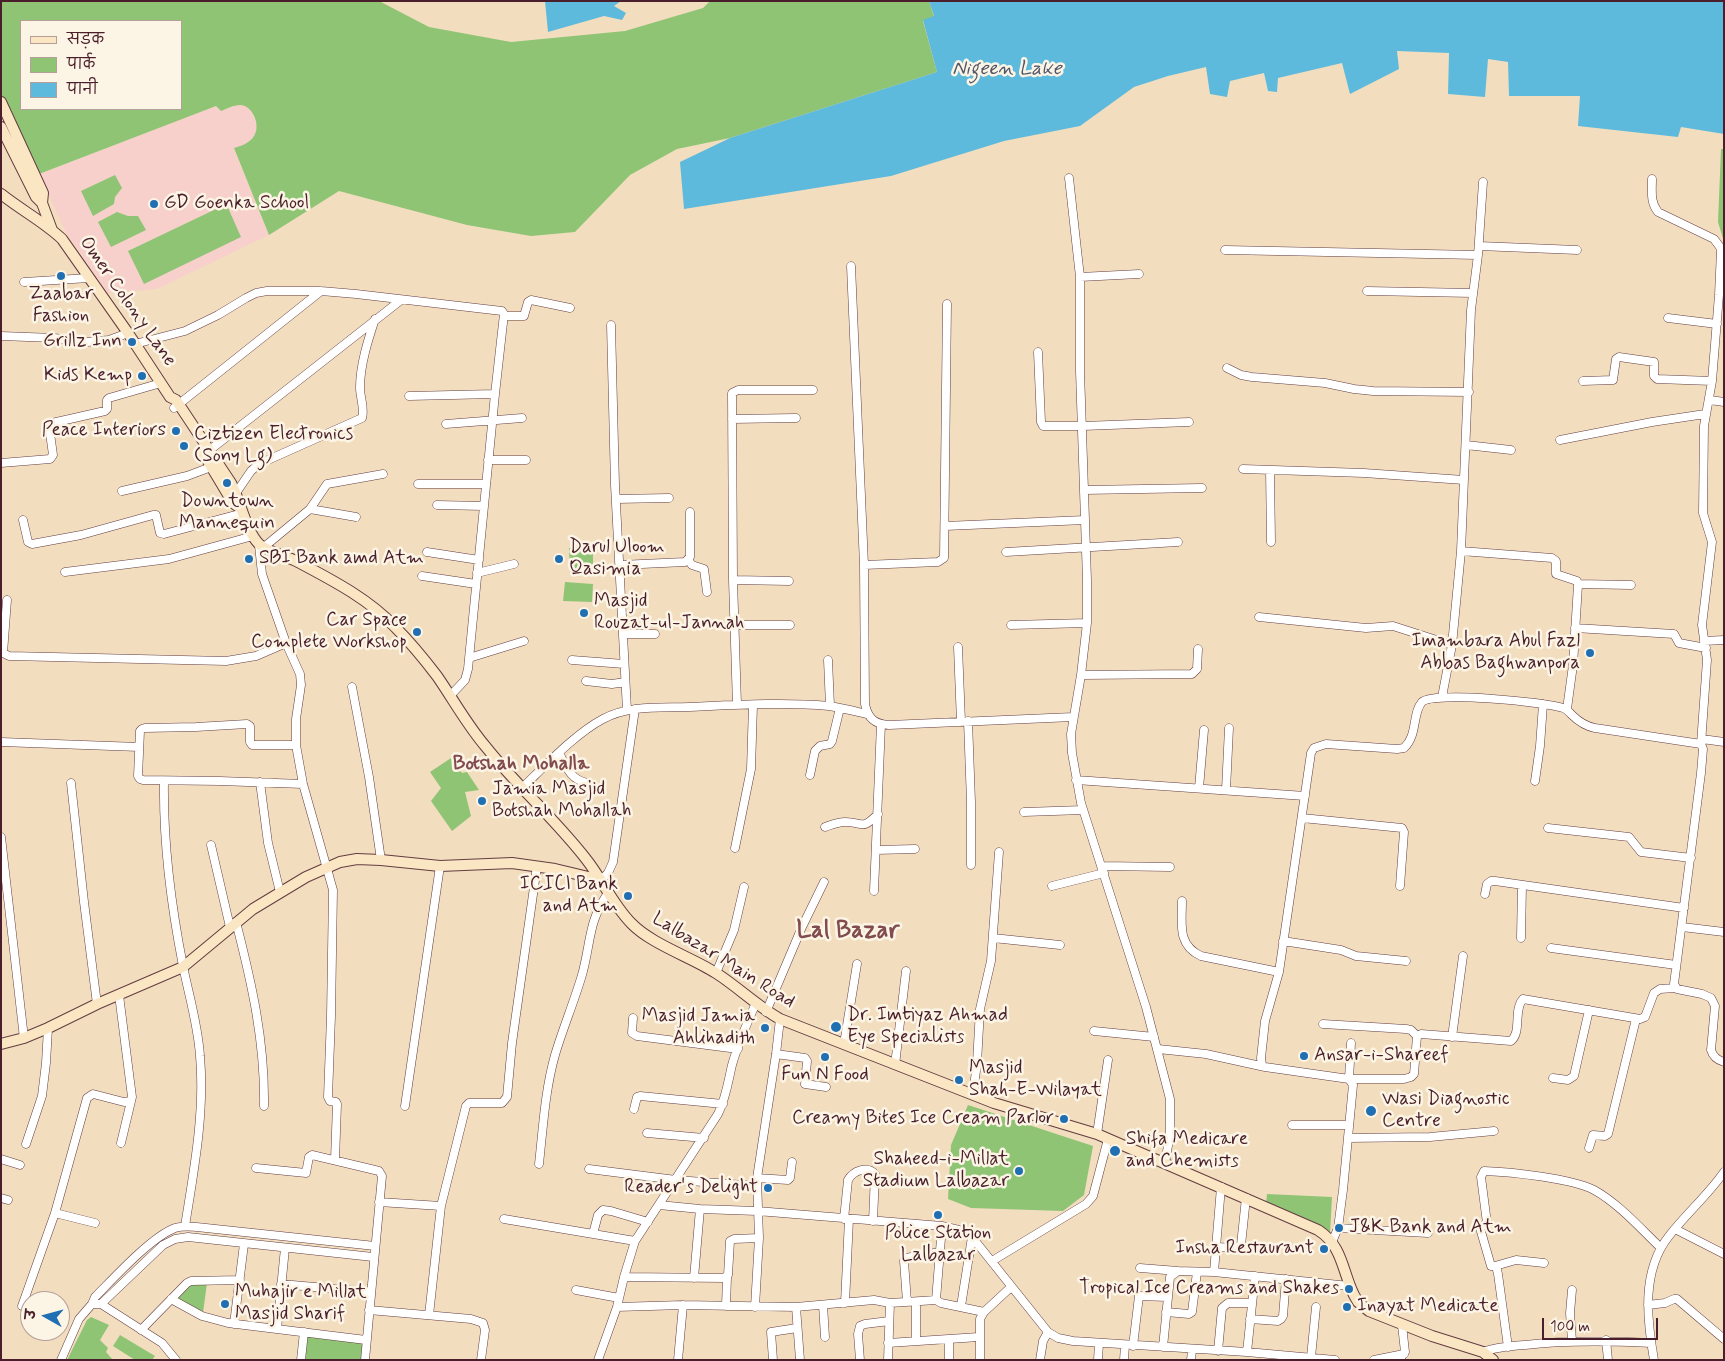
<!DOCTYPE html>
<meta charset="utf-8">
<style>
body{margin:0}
#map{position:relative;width:1725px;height:1361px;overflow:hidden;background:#f2debf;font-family:Mynerve,"Playpen Sans Deva",sans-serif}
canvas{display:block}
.frame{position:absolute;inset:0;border:2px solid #4a1f2b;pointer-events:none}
.legend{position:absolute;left:20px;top:20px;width:162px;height:90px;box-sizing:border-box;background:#fcf5e5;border:1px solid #b59f9b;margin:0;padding:6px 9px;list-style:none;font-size:15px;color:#4a1f2b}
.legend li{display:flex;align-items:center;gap:10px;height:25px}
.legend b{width:25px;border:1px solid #b59f9b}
.north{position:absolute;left:20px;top:1291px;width:50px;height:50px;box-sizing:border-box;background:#fcf5e5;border:1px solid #b59f9b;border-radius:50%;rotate:277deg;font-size:14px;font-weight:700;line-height:20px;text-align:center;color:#4a1f2b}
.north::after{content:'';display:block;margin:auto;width:18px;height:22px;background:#1f6fb2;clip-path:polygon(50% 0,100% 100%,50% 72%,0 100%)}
.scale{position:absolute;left:1542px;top:1318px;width:116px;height:22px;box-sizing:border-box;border:2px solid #4a1f2b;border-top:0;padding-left:6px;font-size:15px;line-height:18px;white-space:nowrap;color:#4a1f2b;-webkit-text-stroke:4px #fcf5e5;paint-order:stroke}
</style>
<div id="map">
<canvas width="1725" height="1361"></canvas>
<div class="frame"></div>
<ul class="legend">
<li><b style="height:6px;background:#fbe6c4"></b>सड़क</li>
<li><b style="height:14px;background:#8fc475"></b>पार्क</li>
<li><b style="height:14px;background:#5ebadc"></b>पानी</li>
</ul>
<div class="north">उ</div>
<div class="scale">100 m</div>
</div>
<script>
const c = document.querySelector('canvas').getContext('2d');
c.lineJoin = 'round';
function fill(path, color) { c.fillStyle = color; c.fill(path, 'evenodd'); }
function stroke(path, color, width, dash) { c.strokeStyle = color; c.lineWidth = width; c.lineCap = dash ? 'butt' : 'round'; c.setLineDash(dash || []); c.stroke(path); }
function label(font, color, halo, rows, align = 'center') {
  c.font = font + ' Mynerve,sans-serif'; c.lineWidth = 5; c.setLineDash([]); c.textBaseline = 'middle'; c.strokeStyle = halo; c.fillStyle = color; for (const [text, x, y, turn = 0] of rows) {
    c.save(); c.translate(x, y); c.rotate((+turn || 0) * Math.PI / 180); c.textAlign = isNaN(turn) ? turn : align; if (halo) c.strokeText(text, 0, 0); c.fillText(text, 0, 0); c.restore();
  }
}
const built = new Path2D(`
 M238,105L247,106L252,112L257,127L255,136L246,144L234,149L269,235L157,289L108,293L66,233L39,174L216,106L221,111Z`);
const green = new Path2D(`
 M1,1H379L429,27L511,42L625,31L703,8L710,1H929L934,17L923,21L937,72L730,138L677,149L630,175L575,232L531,236L467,225L339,191L269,235L234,148C241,146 250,143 254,136C261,126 253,105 240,105C234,105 226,109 221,111L216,106L39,174L1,106ZM21,21H181V109H21Z
 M1721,149H1724V242L1718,222Z
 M115,175L122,188L115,197L114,204L93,216L81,191Z
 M225,201L241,237L144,284L128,251L216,209L215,204Z
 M117,212L128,216H138L146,230L111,247L98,222Z
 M593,546V576L570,573L569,548Z
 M565,582L593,584L592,602L563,601Z
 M451,758L462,773L467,772L479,790L465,792L471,816L452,831L431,801L441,788L430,772Z
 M968,1105L1093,1146L1084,1195L1063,1211L971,1208L948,1199L951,1145Z
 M1267,1194L1332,1197L1330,1234L1266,1204Z
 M191,1283H207L203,1313L176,1299Z
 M91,1317L109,1325L100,1340L108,1348L106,1352L113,1360H67L87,1320Z
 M120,1335L155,1356L152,1360H135L113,1346Z
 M306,1336L363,1342L362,1360H303Z`);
const water = new Path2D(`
 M545,1H621L614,6L626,13L622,20L604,16L548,32Z
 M929,1H1724V134L1681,127L1678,137L1578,126L1580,96H1509L1508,62L1488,59L1485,97L1448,94L1449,53L1397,51L1399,69L1350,94L1342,63L1278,78L1277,92L1268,91L1264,73L1230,81L1227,97L1210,94L1206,67L1168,76L1134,87L1080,126L1004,141L891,176L684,209L680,162L730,138L937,72L923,20L934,16Z`);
const street = new Path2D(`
 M1069,178L1080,277V371L1087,580V623L1081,675L1071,734L1072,753L1081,803L1146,1007L1170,1099V1134L1165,1163
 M1652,179C1652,191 1650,202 1658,212L1714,239L1720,247L1721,251L1719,295L1712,381L1704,426L1703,513L1712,542L1702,625L1707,660L1701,744
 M1479,246L1577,250
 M1225,250L1478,255
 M851,266L864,565L865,704C868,719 875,724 889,725L1073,717
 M1080,277L1139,274
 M24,282L89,278
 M1367,291L1473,293
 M504,316H524L528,302L531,300L570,308
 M1668,318L1717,324
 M611,325L615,485L627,710
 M1,336L54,338L87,342L109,340L128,333
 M135,344L185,331L218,315L246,298L256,293L267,291H321L356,294L502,311L504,314L495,394L468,669L465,680L450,696
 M1038,352L1041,422L1043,426H1083L1189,422
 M1227,368L1241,375L1252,377L1325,383L1354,389L1373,391L1469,392
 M1583,381L1613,380L1616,359L1619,357L1654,362V376L1657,379L1712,381
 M409,396L495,394
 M1710,400L1724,402
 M174,408L321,291
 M732,419L796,418
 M446,424L522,418
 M1560,440L1652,422L1705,414
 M1466,445L1511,450
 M206,453L401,300
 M488,460H526
 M1,463L50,459L53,455L49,426L52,423L105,411L107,409V400L109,398L161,383
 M1243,469L1364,473L1464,480
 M1270,470L1271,542
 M418,484H486
 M1084,490L1202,488
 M122,491L187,476L211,467
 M236,493L251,471L259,464L362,418C365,409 360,397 360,388C360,365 368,340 375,319
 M616,499L669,498
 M437,505L484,506
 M310,509L356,517
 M23,520L28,542L32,544L81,535L153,515H156L160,533L164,534L243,513
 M945,526L1085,520
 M259,545L262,574L286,643L300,674L301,685L296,719V745L303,784L333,890L331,1016L328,1097L330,1101L336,1102L337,1104L335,1160
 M264,547L310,509L327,484L383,474
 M1461,551L1552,558L1556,561V574L1577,581L1578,585L1573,665L1567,709
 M427,552L479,560
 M1006,552L1178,542
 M688,560L692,565L704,569L707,592
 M620,565L685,562L690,557V512
 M864,565L938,562L944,558L947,304
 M65,572L169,559L253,536
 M477,573L514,564
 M422,576L476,584
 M733,580L789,581
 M1578,584L1631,585
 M7,600L3,653L9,656L226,661L256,656L286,643
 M1259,617L1366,628L1393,626L1452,645
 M734,625H790
 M1011,625L1087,623
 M1575,628L1674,634L1679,643L1706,648
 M623,634H655
 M1704,641L1724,640
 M958,647L961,722
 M469,658L524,641
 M572,660L624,664
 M828,660L830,706
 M1081,675L1192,674L1197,669L1198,649
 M586,681L612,684L625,682
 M352,687L369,777L381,860
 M1442,697L1452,645L1461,551L1471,310L1478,255L1483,182
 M737,705L733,580L732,393L738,390H813
 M968,721L971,802V865
 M1702,739L1724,742
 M1,742L139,747
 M296,745H252L250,742V726L247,724L196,727L145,728L142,729L140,731L138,776L140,779L143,780L220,781L303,784
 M559,753C567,768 570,779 587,783
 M810,775L815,751L820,746L830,744L832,741L840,708
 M1076,780L1305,796
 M164,781C163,843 171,905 183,966C189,996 198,1025 200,1056C205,1112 194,1170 185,1226
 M1535,781L1540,746L1543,704
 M260,782L268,843L280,892
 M71,783L84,902L97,1004
 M522,788C544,767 576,733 603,719C628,705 660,708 689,707C735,705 783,702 829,706C842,708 854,711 867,714
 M1199,788L1204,730
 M1226,790L1229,728
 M1024,812L1083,810
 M1302,818L1402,828L1404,832L1400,886
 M825,827C831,825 838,822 845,822C864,822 861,831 878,814
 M1548,828L1629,837L1641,852L1691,858
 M1,837L24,1038
 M211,845L230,927
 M735,848L751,769L753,705
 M876,850L915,849
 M1102,866L1170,867
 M601,880L608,873L613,862L635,709
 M1052,886L1104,873
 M874,891L881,724
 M1485,894L1487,884L1491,881H1495L1684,908
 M1182,901C1182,924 1177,945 1201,956L1279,972
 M236,922C252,984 265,1042 264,1106
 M1682,927L1724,932
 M993,938L1060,945
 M1521,938L1522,885
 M1283,941L1341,950L1356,956L1406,961
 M1551,948L1676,965
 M716,973L734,930L744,887
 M119,995L132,1097L121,1143
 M766,1012L802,927L824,882
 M633,1018L632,1033L637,1036L738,1049
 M1323,1024L1406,1029L1411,1030L1417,1036
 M1094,1031L1154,1037
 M1452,1037L1463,956
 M844,1044L857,964
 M1158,1049L1206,1054L1265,1067L1349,1079H1404L1411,1077L1414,1074L1417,1036L1421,1034L1511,1041C1522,1032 1513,1010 1523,999L1640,1019L1645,1017L1654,993L1660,989L1675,988
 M776,1054L805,1058L807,1061L805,1084L826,1087
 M895,1065L906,971
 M1262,1065L1261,1058L1265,1021L1279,972L1311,753L1314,748L1326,744L1397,749L1404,748C1418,735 1412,713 1422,702C1433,691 1546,702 1563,708C1567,709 1569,712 1572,715C1579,722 1585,726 1595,728L1701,744L1703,749L1701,773L1674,984L1677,989L1702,994L1711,998L1715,1006L1711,1050C1713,1057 1717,1060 1724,1062
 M1553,1078L1568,1080L1574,1076L1589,1010
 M973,1094L977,1063L980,1009L991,961L999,852
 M405,1106L440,866
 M634,1109L637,1097L640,1096L723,1104
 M1292,1125H1349
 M647,1133L704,1138
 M1097,1134L1108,1060
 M1348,1138L1430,1137L1494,1131
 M26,1144L42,1096L46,1063L48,1028
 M1589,1148L1593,1135L1605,1136L1608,1134L1636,1019
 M1,1159L20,1165
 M539,1164C543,1128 545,1090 555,1055C563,1028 574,1002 582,975C591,943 588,920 609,892
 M256,1168L306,1173L309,1157L312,1155L379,1171L382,1176L365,1360
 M589,1169L676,1180L757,1186
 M757,1178L788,1180L790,1178L792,1162
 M1,1198L8,1200
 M379,1202L441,1206
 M659,1205L700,1209L757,1211L942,1226L959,1230L972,1237L1048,1332L1058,1338L1073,1341L1247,1352L1335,1360
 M55,1213L95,1223
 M504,1219L635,1241
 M844,1219L848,1180C853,1171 867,1165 875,1174L873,1221
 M942,1226L936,1300L941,1303L984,1312
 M1338,1228L1428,1233
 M1675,1229L1724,1254
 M593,1234L598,1215L603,1210L611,1211L648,1222
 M1332,1242L1338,1228L1343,1190L1353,1085L1349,1079L1351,1043
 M1216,1247L1236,1248L1241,1245L1246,1198
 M992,1261L1086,1204L1093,1196L1108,1139
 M1495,1266L1516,1260L1544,1263
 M1140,1268L1178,1271
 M1214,1272L1221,1187
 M624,1277L724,1278L728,1275L730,1241L734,1239L759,1238
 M694,1278L700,1209
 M281,1284L371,1292
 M576,1290L619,1298
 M171,1299L202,1316L228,1323L366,1340
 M907,1302L904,1261L906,1258L940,1252
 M845,1303L849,1219
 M92,1304H101L163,1245L175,1239L188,1237L373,1257
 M101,1304L162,1343L176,1360
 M823,1305L825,1337
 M1648,1305L1665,1303L1674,1299H1677L1724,1339
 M22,1306L55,1213L87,1098L93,1094L124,1102L130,1101
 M726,1306L727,1277
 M961,1306L972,1237
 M617,1307L683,1305L796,1307L874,1300L890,1303L936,1300
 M755,1307L759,1238L757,1178L776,1054L780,1019
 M796,1307L800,1360
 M369,1310L471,1319L483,1323L485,1330L481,1360
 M1166,1312L1189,1314L1192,1312L1197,1272
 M429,1315L441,1206L466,1106L469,1103H502L507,1097L512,1043L537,866
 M1250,1319L1278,1321L1281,1319L1283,1316L1286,1279
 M234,1324L244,1244
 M277,1329L285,1248
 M141,1330L187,1283L191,1281L240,1280
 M949,1340V1360
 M1606,1340L1608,1360
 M916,1341V1302
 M1572,1341L1570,1313L1572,1290
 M888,1343L979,1337
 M1133,1346L1139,1296L1167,1297
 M1163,1347L1170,1277L1178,1271L1214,1272L1349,1286
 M1508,1347L1498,1274L1496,1266H1491L1480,1228L1487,1223L1481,1177L1484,1171C1510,1172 1571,1178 1594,1190C1618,1203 1641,1229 1661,1248
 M1218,1351L1222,1308L1228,1303H1252
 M1247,1352L1255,1276
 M1483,1352C1496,1347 1511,1346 1525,1345C1567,1340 1609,1341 1651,1343
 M1311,1357L1316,1307
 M61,1360L79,1319L92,1304L95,1297C114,1278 151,1237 175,1228C185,1225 196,1227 206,1228L375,1246
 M301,1360L304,1332
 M598,1360L617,1307L624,1277L635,1241L718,1114C726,1098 728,1082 732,1065C738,1044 747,1023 756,1003
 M678,1360L683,1305
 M773,1360L771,1332L797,1328
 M860,1360L858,1334L860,1326L865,1324L889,1321
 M888,1360L890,1303
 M980,1360V1319L984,1312L1011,1287
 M1040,1360L1043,1341L1048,1332
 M1098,1360L1099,1343
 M1124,1360L1125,1345
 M1191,1360L1192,1350
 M1374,1360L1404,1354
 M1399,1360L1405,1352L1402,1325
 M1654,1360C1647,1320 1641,1271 1669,1236C1686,1214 1708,1195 1724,1172`);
const secondary = new Path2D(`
 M1,102L43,193L42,203L52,230
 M1,127L36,197L42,203
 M1,194C21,210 44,222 62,239L128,333L170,397L176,400L231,483C240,500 246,531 259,544C267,552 287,556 298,562C332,580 369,599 396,628C411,643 424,659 437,676C453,699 467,725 486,747C517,786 555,819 586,859C602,879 613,905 631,923C651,944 691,957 716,973C738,987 757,1006 780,1019L994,1103L1097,1134L1318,1230C1343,1246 1342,1271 1354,1295L1358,1302L1369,1311L1432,1336L1483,1352L1493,1360
 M203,453L233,503L239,507
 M1,1044L24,1038L48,1028L97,1004L183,967L253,909L306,877L340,862L357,859L381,860L440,866L512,863L555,869L601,880`);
const markers = [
 [154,204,5,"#1f6fb2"],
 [61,276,5,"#1f6fb2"],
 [132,342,5,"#1f6fb2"],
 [142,376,5,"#1f6fb2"],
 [176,431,5,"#1f6fb2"],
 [184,446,5,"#1f6fb2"],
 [227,483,5,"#1f6fb2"],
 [249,559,5,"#1f6fb2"],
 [559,559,5,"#1f6fb2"],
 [584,613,5,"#1f6fb2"],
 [417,632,5,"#1f6fb2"],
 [1590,653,5,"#1f6fb2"],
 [482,801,5,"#1f6fb2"],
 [628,896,5,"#1f6fb2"],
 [836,1027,6,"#1f6fb2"],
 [765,1028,5,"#1f6fb2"],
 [1304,1056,5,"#1f6fb2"],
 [825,1057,5,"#1f6fb2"],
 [959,1080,5,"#1f6fb2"],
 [1371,1111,6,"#1f6fb2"],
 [1064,1119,5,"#1f6fb2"],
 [1115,1151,6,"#1f6fb2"],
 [1019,1171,5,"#1f6fb2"],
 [768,1188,5,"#1f6fb2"],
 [938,1215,5,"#1f6fb2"],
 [1339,1228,5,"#1f6fb2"],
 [1324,1249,5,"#1f6fb2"],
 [1349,1289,5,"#1f6fb2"],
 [225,1304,5,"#1f6fb2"],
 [1347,1307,5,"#1f6fb2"]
];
const poiNames = [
 ["GD Goenka School",164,204],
 ["Zaabar",61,295,"center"],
 ["Fashion",61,317,"center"],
 ["Grillz Inn",122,342,"right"],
 ["Kids Kemp",132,376,"right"],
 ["Peace Interiors",166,431,"right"],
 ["Ciztizen Electronics",194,435],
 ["(Sony Lg)",194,457],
 ["Downtown",227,502,"center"],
 ["Mannequin",227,524,"center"],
 ["Darul Uloom",569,548],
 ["Qasimia",569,570],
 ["SBI Bank amd Atm",259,559],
 ["Masjid",594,602],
 ["Rouzat-ul-Jannah",594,624],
 ["Car Space",407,621,"right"],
 ["Complete Workshop",407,643,"right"],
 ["Imambara Abul Fazl",1580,642,"right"],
 ["Abbas Baghwanpora",1580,664,"right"],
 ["Jamia Masjid",492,790],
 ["Botshah Mohallah",492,812],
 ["ICICI Bank",618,885,"right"],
 ["and Atm",618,907,"right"],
 ["Dr. Imtiyaz Ahmad",847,1016],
 ["Eye Specialists",847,1038],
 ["Masjid Jamia",755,1017,"right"],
 ["Ahlihadith",755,1039,"right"],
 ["Ansar-i-Shareef",1314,1056],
 ["Masjid",969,1069],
 ["Shah-E-Wilayat",969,1091],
 ["Fun N Food",825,1076,"center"],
 ["Wasi Diagnostic",1382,1100],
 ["Centre",1382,1122],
 ["Creamy Bites Ice Cream Parlor",1054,1119,"right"],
 ["Shifa Medicare",1126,1140],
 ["and Chemists",1126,1162],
 ["Shaheed-i-Millat",1009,1160,"right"],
 ["Stadium Lalbazar",1009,1182,"right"],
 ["Reader's Delight",758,1188,"right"],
 ["J&K Bank and Atm",1349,1228],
 ["Police Station",938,1234,"center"],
 ["Lalbazar",938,1256,"center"],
 ["Insha Restaurant",1314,1249,"right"],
 ["Tropical Ice Creams and Shakes",1339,1289,"right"],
 ["Muhajir e Millat",235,1293],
 ["Masjid Sharif",235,1315],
 ["Inayat Medicate",1357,1307]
];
const streetNames = [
 ["Omer Colony Lane",127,302,55],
 ["Lalbazar Main Road",723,961,32]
];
const waterNames = [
 ["Nigeen Lake",1007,70]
];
const neighbourhoodNames = [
 ["Botshah Mohalla",521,765]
];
const districtNames = [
 ["Lal Bazar",848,932]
];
fill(built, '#f7d0cb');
fill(green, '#8fc475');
fill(water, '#5ebadc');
stroke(street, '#633c41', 9);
stroke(secondary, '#633c41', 12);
stroke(street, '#fff', 8);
stroke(secondary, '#fbe6c4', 10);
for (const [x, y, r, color] of markers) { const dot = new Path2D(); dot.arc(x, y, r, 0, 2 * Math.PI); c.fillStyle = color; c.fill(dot); stroke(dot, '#fcf5e5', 2); }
label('19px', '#4a1f2b', '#fcf5e5', poiNames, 'left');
label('19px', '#4a1f2b', '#fcf5e5', streetNames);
label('italic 20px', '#515569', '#fcf5e5', waterNames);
label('bold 20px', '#824c4f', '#fcf5e5', neighbourhoodNames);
label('bold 24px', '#824c4f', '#fcf5e5', districtNames);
</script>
